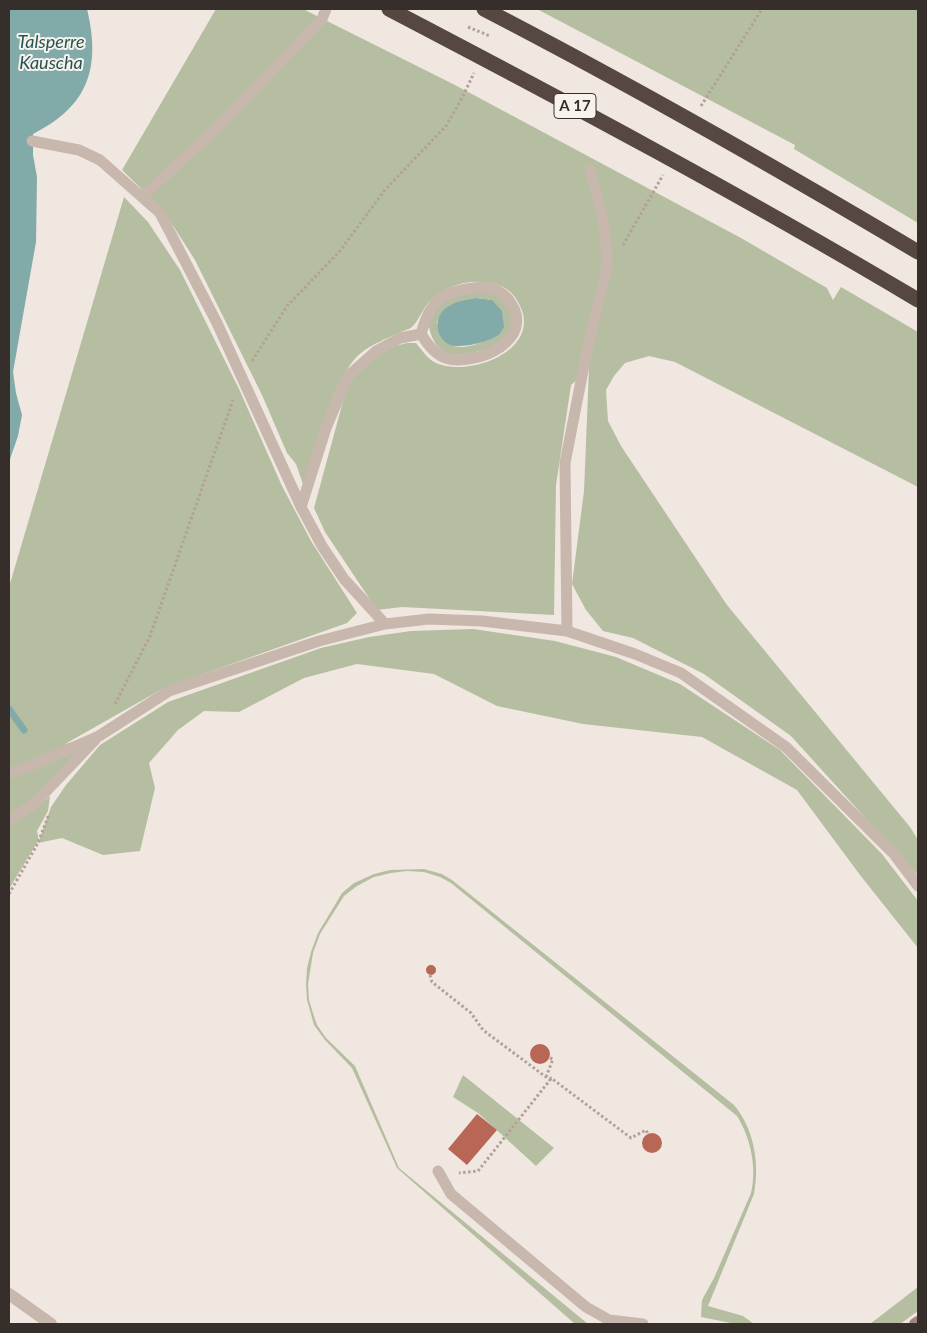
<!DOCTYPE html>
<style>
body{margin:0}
#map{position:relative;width:927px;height:1333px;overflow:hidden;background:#f0e7e0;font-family:Lato,sans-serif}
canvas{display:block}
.frame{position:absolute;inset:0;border:10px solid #362e2b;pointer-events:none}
</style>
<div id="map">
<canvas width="927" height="1333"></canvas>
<div class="frame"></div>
</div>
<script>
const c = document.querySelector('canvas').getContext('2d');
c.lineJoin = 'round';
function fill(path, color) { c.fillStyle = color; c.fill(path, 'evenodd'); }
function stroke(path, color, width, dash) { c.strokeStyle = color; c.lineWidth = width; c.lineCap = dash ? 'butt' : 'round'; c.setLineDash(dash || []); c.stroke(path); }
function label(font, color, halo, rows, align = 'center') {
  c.font = font + ' Lato,sans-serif'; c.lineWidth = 4; c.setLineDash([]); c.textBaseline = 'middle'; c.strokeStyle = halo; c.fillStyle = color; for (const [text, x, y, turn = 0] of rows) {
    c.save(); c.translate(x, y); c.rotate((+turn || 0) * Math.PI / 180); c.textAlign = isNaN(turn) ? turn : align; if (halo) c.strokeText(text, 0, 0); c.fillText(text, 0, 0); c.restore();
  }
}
const green = new Path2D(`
 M216,9H303L455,85L741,238L827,288L833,300L841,287L918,332V487L675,362L649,356L625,363L614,376L606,390L608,421L621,446L727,605L910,827L918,840V876L791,736L704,674L633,638L603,631L586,610L572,584L584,491L589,369L571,385L556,485L554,615L402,607L377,610L325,532L314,508L342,405L350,382L366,362L395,346L407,343H416C421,349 427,358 434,362C467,379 542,351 520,306C516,297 511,291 503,287C479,276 446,283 429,302C423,309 419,320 412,327C408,330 402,331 398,333C386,339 372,344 361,353C334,374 315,453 304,487L296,464L287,453L262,395L195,260L163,210L122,170Z
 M537,9H918V223L794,149L795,145Z
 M124,197L148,222L180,270L239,389L282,486L311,541L357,613L347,623L164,688L65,744L99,736L9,820V587Z
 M470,290L499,294L510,309L513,327C508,333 501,344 494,347C490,349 484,350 479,351C450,360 434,354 428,323L441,301ZM475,298L492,300L497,336C471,347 445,359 437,322L450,305Z
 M473,629L555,641L616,657L680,684L780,750L882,854L918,901V948L860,875L797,790L702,737L583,724L497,706L434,674L357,664L304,678L239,712L204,711L178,730L149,763L155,788L140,851L103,855L62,838L38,843V841L9,889V822L35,809L50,796L48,811L37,831L39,841L51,807L66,785L100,745L168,702L321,648L369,637L411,631Z
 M424,869L442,874L452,880L734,1105C754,1129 760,1163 754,1194L708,1306L743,1316L754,1324H736L701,1317L702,1300L714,1278L751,1193C757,1169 751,1138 737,1116L451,883L440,877L424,872L407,871L391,873L374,877L357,886L344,896L320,934L313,953L308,984L309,1000L313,1013L317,1025L326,1038L355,1066L399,1168L588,1324H575L397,1168L352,1068L325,1040L314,1025L307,1000L306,984L307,968L311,952L318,933L342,893L354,883L374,874L390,870Z
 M463,1075L554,1148L536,1166L478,1113L453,1097Z
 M918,1287V1311L900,1324H870Z`);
const water = new Path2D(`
 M9,9H87C101,67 89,106 33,134V155L37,177L36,242L13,372L16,393L22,415L18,436L9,462Z
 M475,298L492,300L502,311L504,327C502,330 500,334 497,336C488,342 457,350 448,344C433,335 435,313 449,306C456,301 467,300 475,298Z`);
const stream = new Path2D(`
 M9,709L24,730`);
const building = new Path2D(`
 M426 970a5 5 0 1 1 10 0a5 5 0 1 1-10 0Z
 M530 1054a10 10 0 1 1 20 0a10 10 0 1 1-20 0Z
 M477,1114L497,1130L467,1165L448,1149Z
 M642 1143a10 10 0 1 1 20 0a10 10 0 1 1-20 0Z`);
const path = new Path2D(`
 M468,27L490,36
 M701,106L762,9
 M623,245L663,175
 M252,361L287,306L340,251L384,191L446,126L463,96L474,73
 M115,704L150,636L233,400
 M9,894L38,843L49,814
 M430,975L432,982L471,1013L483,1030L550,1080L478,1171L459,1173
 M546,1077L553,1059L550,1058
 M550,1080L551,1078L631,1138L646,1130L648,1134`);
const lane = new Path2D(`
 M143,196L219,126L322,19L326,9
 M483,287C496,289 504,292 511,303C535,340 479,365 449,359C436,356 428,345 421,334C431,296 446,290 483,287Z
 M301,507L326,428L348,376L376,351L400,338L421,334
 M385,624L429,619L482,621L567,631L635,654L681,673L786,747L893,853L918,886
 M567,631L565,463L587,350L605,276L607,259L604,223L590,170
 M9,773L28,767L99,736L169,691L319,641L385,624L344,579L322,546L301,507L217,323L160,213L100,160L79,150L32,141
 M9,820L36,802L95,740
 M438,1171L451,1194L586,1307L609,1320L643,1324`);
const street = new Path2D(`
 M9,1294L51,1324`);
const secondary = new Path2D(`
 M915,1324L918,1322`);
const highway = new Path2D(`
 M389,9C567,102 745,197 918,300
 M484,9C631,85 775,167 918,252`);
const shields = [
 [575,106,42]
];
const shieldNames = [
 ["A 17",575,106]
];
const waterNames = [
 ["Talsperre",51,42],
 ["Kauscha",51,63]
];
fill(green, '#b6bea1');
fill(water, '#82aaa9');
stroke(stream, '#82aaa9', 7);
fill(building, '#b86756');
stroke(path, '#b3a197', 3, [2.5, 2.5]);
stroke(lane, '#c7b7ad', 11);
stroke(street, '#c7b7ad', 12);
stroke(secondary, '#9b877e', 12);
stroke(highway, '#564743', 15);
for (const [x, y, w] of shields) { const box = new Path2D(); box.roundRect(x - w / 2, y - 12.5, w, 25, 4); c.fillStyle = '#f8f2ec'; c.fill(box); stroke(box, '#362e2b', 1); }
label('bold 15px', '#362e2b', null, shieldNames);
label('italic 18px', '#255353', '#f8f2ec', waterNames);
</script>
